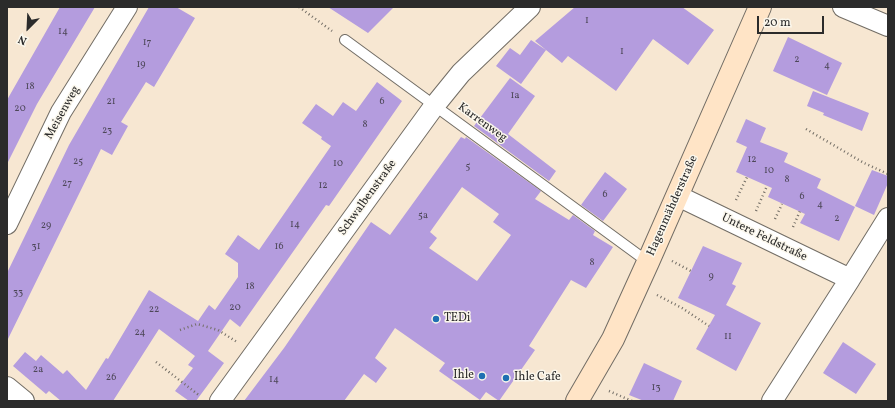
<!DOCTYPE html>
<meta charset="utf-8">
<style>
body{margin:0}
#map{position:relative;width:895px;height:408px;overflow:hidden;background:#f7e7d2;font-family:Vollkorn,serif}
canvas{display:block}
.frame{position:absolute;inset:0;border:8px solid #2b2b2b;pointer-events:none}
.north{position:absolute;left:8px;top:8px;width:40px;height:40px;-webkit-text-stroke:3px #fbf7ec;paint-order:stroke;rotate:204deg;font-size:11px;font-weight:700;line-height:16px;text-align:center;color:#2b2b2b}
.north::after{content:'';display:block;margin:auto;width:14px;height:18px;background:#2b2b2b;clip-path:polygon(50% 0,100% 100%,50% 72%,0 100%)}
.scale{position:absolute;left:757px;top:16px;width:67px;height:18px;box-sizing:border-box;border:2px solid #2b2b2b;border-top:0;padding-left:5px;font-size:12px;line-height:14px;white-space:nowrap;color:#2b2b2b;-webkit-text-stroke:3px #fbf7ec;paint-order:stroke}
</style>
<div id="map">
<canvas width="895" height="408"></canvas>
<div class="frame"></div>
<div class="north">N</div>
<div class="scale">20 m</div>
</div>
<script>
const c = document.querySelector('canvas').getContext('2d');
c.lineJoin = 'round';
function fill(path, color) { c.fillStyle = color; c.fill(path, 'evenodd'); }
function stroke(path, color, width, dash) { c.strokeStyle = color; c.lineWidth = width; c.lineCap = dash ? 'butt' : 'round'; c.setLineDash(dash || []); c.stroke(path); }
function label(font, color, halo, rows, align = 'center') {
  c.font = font + ' Vollkorn,serif'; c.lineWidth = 3; c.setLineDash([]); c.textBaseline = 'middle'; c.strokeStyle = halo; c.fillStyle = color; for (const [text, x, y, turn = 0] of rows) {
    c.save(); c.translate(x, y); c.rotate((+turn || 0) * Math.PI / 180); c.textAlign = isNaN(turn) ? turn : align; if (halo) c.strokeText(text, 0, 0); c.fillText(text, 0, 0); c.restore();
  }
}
const building = new Path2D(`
 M60,7H95L37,104L7,164V100Z
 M149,7H176L195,18L154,87L146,82L121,122L128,126L112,155L101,149L7,341V273L69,145Z
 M328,7H394L368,33Z
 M575,7H682L714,30L688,65L653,39L616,91L568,56L562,63L535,41Z
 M788,37L842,63L827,95L773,71Z
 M531,40L546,50L521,84L496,66L510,48L520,55Z
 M510,78L535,96L508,134L556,171L549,181L474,126Z
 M377,82L402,101L329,206L326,205L240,327L230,319L208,351L224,363L196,401H189L175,391L193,368L188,365L195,356L159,329L113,401H61L49,391L46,394L13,366L25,352L36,361L41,355L63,374L67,370L86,390L106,358L108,359L149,290L198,321L209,305L215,310L238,277V263L225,254L238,235L259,250L331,146L321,139L322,137L302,123L316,104L333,116L343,102L356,111Z
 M813,91L869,113L862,131L823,115L824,113L807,106Z
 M746,119L766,128L760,142L788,153L784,162L821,179L817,188L855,207L839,241L800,223L805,214L768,197L772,188L736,172L747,147L736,142Z
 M461,137L465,139L466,137L541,191L535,199L569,220L573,215L595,231L593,235L613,247L586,288L571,280L529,346L535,350L499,401L486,392L480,400L439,371L445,363L395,328L375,358L387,368L376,383L364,374L344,401H244L284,348L371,222L390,235ZM462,187L499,214L493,222L511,235L477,281L429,248L437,238L430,232Z
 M872,170L888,176V183L874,215L855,206Z
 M605,172L627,189L603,221L581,205Z
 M703,246L742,263L732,284L736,286L726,305L761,323L736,371L696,349L715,315L678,298Z
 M843,342L876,364L856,394L823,373Z
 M644,363L682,381L673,401H644L629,395Z`);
const path = new Path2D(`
 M299,7L332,31
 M806,129L864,163L888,174
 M736,200L747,177
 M756,211L767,186
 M775,219L782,204
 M793,227L800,211
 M672,261L691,271
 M657,295L682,308L709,326
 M180,330L197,324L218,330L237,342
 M156,362L200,396
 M609,391L632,401`);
const lane = new Path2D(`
 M345,40L648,262`);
const street = new Path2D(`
 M843,7L888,26
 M678,196L850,279L772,401
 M7,224L61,112L127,7
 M850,279L888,218
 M7,387L24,401
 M220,401L435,105L461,73L530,7`);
const secondary = new Path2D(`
 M577,401L613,339L648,262L760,7`);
const markers = [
 [436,319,4,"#1f6fb2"],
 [482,376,4,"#1f6fb2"],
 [506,378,4,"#1f6fb2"]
];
const numberNames = [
 ["1",587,21],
 ["14",63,32],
 ["17",147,43],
 ["1",622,52],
 ["2",797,60],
 ["19",141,65],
 ["4",827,66],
 ["18",30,87],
 ["1a",515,96],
 ["21",111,102],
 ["6",382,102],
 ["20",20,109],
 ["8",365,125],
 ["23",107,131],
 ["12",752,160],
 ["25",78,162],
 ["10",338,164],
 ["5",468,167],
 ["10",769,171],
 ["8",787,180],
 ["27",67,184],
 ["12",323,186],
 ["6",605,195],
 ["6",802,197],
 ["4",820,205],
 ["5a",423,216],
 ["2",837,219],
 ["14",295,225],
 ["29",46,226],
 ["31",36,247],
 ["16",279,247],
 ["8",592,263],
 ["9",711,277],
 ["18",250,287],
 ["33",18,293],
 ["20",235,308],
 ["22",154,310],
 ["24",140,333],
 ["11",728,337],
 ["2a",38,370],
 ["26",111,378],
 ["14",274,380],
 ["13",656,388]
];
const streetNames = [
 ["Meisenweg",63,113,-61],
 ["Karrenweg",482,123,36],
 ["Schwalbenstraße",368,198,-54],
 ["Hagenmähderstraße",673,206,-66],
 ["Untere Feldstraße",764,238,26]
];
const poiNames = [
 ["TEDi",444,319],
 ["Ihle",474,376,"right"],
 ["Ihle Cafe",514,378]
];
fill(building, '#b49cde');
stroke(lane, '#726d65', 12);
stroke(street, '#726d65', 22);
stroke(secondary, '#726d65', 24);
stroke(path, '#726d65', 2.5, [1, 3]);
stroke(lane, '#fff', 10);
stroke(street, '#fff', 20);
stroke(secondary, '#ffe4c6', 22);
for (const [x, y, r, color] of markers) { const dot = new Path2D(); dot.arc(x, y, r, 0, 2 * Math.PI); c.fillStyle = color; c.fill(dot); stroke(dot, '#fbf7ec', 1.5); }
label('10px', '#4d4758', null, numberNames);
label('12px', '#2b2b2b', '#fbf7ec', streetNames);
label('12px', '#2b2b2b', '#fbf7ec', poiNames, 'left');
</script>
